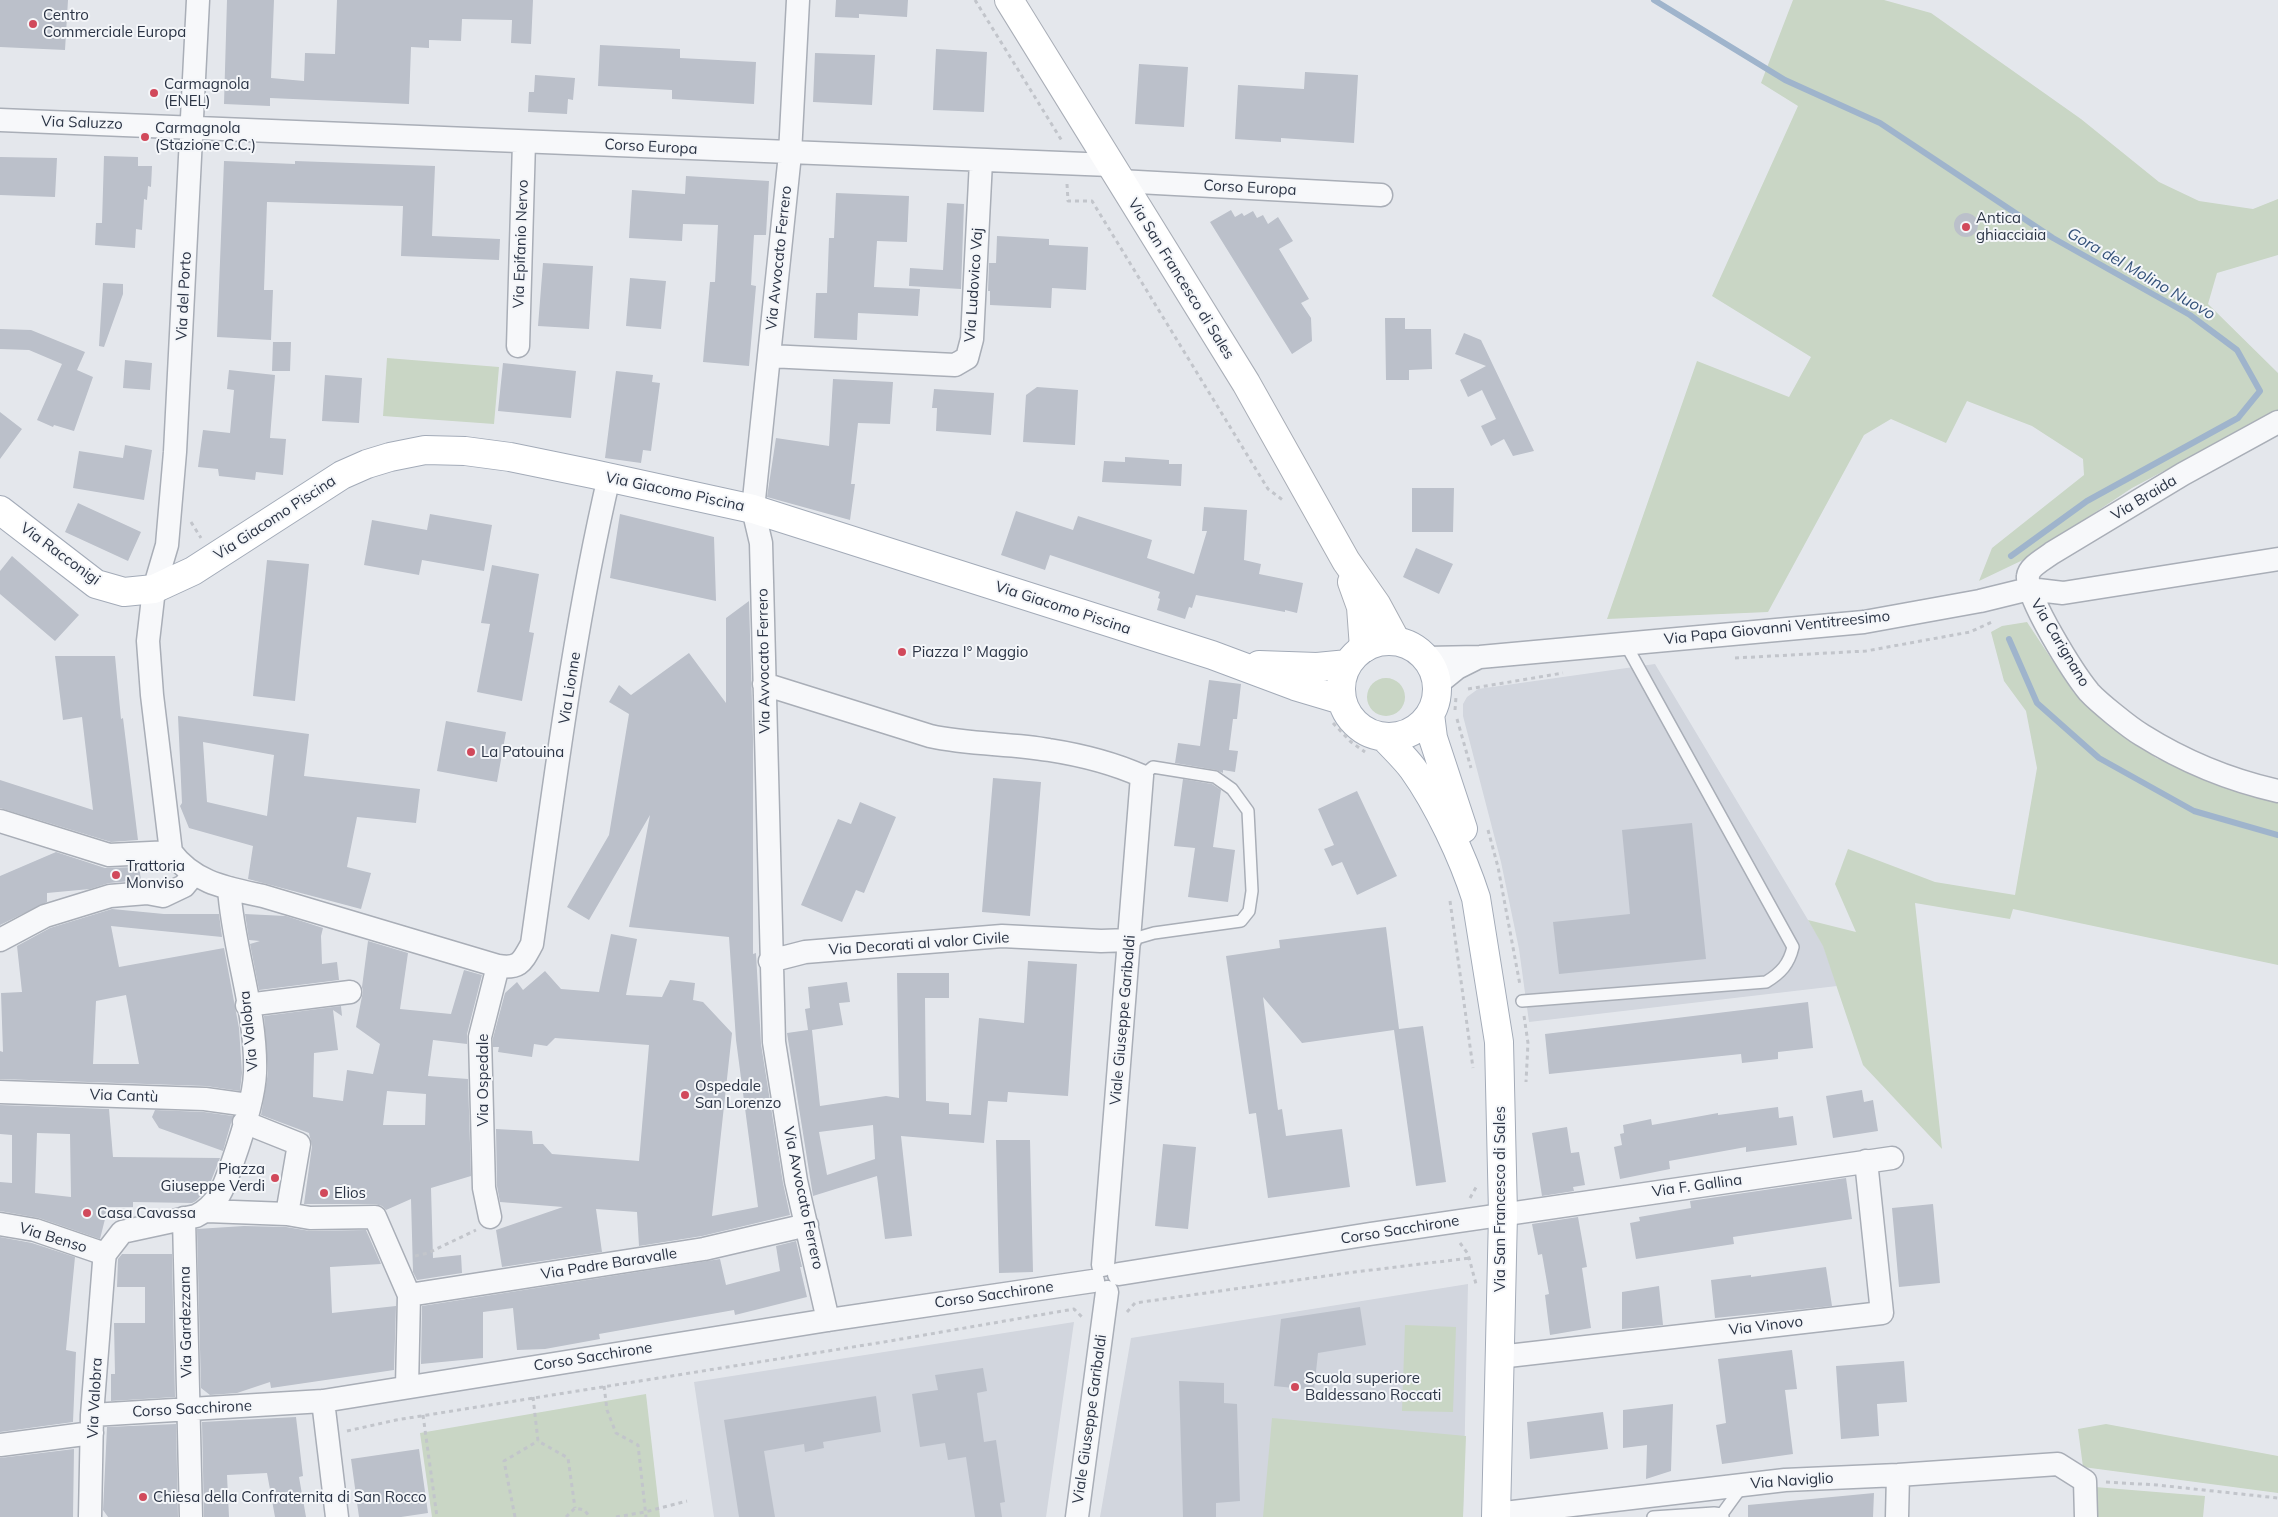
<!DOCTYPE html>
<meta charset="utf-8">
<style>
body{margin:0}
canvas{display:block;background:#e4e7ec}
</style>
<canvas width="2278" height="1517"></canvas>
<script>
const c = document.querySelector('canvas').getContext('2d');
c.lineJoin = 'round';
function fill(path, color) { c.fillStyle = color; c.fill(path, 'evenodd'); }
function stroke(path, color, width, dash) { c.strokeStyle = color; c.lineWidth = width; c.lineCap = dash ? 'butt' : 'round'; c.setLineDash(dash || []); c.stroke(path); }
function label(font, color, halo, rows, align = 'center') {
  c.font = font + ' Mulish,sans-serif'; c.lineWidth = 4; c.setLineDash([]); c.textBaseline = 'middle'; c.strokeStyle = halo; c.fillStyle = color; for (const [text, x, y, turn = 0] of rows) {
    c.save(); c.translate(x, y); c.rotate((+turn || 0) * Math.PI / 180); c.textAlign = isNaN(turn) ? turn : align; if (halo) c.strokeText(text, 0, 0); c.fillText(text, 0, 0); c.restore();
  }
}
const built = new Path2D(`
 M1655,664L1823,945L1837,986L1529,1022L1519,949L1501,862L1463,716V704L1467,697L1478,689Z
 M1468,1284L1463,1517H1100L1131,1338Z
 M1074,1322L1046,1517H714L694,1382Z`);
const green = new Path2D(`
 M1793,0H1884L1931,13L2081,119L2159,182L2199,201L2253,209L2278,199V255L2217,273L2208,304L2278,373V410L2132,488L2025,559L1979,581L1992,548L2084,475L2083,459L2032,426L1967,401L1946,443L1891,419L1864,435L1768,612L1607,619L1697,361L1789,397L1811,357L1712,296L1798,106L1761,83Z
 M387,358L499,367L494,424L383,416Z
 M2027,622L2074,693L2156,758L2278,801V965L2013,909L2010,919L1915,903L1942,1149L1863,1065L1823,946L1808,920L1856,932L1835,884L1848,849L1935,882L2015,895L2037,768L2026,711L2004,681L1991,632L2002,626Z
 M1367 697a19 19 0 1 1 38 0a19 19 0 1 1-38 0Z
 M1405,1325L1456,1327L1453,1412L1402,1411Z
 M646,1394L660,1517H432L420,1433Z
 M1272,1418L1466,1436L1463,1517H1263Z
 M2106,1424L2278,1456V1493L2083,1467L2078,1429Z
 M2095,1487L2205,1496L2203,1517H2096Z`);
const stream = new Path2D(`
 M1654,0L1785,80L1880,123L2053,238L2190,315L2237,350L2260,391L2238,418L2087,501L2011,556
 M2009,639L2037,703L2099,758L2194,811L2278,835`);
const building = new Path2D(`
 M0,0H68L65,50L0,47Z
 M227,0H274L271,78L304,81L305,53L335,54L337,0H533L531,44L511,43L512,20L462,19L461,41L429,40V48L411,47L409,104L270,98V106L224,104Z
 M836,0H908L907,17L859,14V18L835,17Z
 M600,45L680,49V58L756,62L754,104L672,99V90L598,86Z
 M936,49L987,52L984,112L933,110Z
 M815,53L875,55L872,105L813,102Z
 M1139,64L1188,67L1184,127L1135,124Z
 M1305,72L1358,75L1354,143L1281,138V142L1235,139L1238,85L1304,89Z
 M535,75L575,78L573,100L568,99L567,114L528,112L529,92H534Z
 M104,156L138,157V166H152L151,187L148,186L147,200L144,199L142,230L136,229L135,248L95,245L96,223H102Z
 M0,157L57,158L55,197L0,195Z
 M224,161L295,164V161L435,166L432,236L500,239L499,260L401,256L403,206L267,202L264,290H273L271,340L217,337Z
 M686,176L769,181L766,235H754L751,285L756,286L749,366L703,362L710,282H715L718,225L683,224L682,241L629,238L632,190L685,194Z
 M836,193L909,196L907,242L877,241L874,287L920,289L918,316L858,313L857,340L814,338L816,293H827L829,238H834Z
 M947,203L964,204L961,289L909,286L910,268L943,270Z
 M1231,210L1235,217L1242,213L1244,216L1253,211L1257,218L1263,215L1268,224L1278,217L1293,241L1279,249L1309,299L1301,303L1311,318L1312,341L1292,354L1210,222Z
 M1954 225a12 12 0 1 1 24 0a12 12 0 1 1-24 0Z
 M997,236L1049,239V245L1088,247L1086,290L1052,288L1051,308L990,305V291H988L989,263H996Z
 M543,263L593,266L589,329L538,326Z
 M630,278L666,281L661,329L626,326Z
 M103,283L123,284V294L104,347L99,346Z
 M1385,318H1405V329H1431L1432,369L1409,370V380H1386Z
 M0,329L31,330L85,352L77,370L93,377L74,431L54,425L53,427L37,420L62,364L29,350L0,349Z
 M1464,333L1481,340L1534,451L1513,456L1504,439L1491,446L1481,426L1496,419L1482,390L1468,397L1460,380L1486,366L1455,354Z
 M273,342H291L290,371H272Z
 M125,360L152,363L150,390L123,388Z
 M503,363L576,371L571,418L498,411Z
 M229,370L275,375L270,438L286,439L283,475L256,472L255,480L219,476L218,469L198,467L203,430L230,433L234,390L227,389Z
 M616,371L653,375L652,382L660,383L651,451L643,450L641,463L605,458Z
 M325,375L362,378L359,423L322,421Z
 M833,379L893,382L890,424L858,423L851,484H855L850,520L767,497L776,438L829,446Z
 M1037,387L1078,390L1075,445L1023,442L1026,395Z
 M934,389L994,393L991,435L936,431L937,408H932Z
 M0,412L22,429L0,459Z
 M125,445L152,450L144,500L73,488L79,451L123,458Z
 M1125,457L1169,460V464H1182L1181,486L1102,482L1104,461L1125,462Z
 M1412,488H1454L1453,532H1412Z
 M78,503L141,532L128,561L65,532Z
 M1204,507L1247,510L1244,560L1261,564L1259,574L1303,583L1297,613L1285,610V612L1196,595L1192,608L1189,607L1185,619L1157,610L1160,599L1158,598L1160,592L1050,555L1045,570L1001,555L1016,511L1073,530L1078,516L1152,540L1147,558L1194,574L1207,531H1202Z
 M430,514L492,525L484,571L422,560L419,575L364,565L372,520L427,530Z
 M620,514L714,537L716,601L610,578Z
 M1416,548L1453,564L1439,594L1403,577Z
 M12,556L79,615L55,641L0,594V571Z
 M267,560L309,564L295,701L253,696Z
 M492,565L539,574L529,632L534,633L522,701L477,692L490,624L481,623Z
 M749,601L753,738V954L756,953L761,1044L783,1183L790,1215L702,1236L639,1246L637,1212L596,1209L602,1252L502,1267L496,1230L563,1207L500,1202L497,1186L496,1129L532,1131L533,1144H543L552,1154L639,1161L649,1045L555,1038L547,1046L534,1044L532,1057L498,1052L499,1047H493V1038L505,993L517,982L523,990L545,971L561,989L599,992L611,934L637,939L626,995L662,997L670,980L695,983L693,1000L703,1002L732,1033L712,1216L758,1207L736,1040L729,937L629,927L650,815L589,920L567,907L609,835L629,714L609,702L619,685L631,695L689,653L726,703V618Z
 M55,656H115L121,719L123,718L138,840L111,842L0,808V780L93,810L82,717L63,720Z
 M1209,680L1241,684L1237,719H1233L1229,750L1238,751L1235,772L1223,770V773L1216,770L1175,763L1178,743L1200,746Z
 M178,716L309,734L304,776L420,789L416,823L357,817L347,867L371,873L361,909L248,879L253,846L189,828L180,806L182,803ZM203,742L274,755L267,816L207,802Z
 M446,721L506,732L497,782L437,771Z
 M993,778L1041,782L1030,916L982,912Z
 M1183,779L1212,784L1221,790L1213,847L1235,850L1228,902L1188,897L1195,848L1174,846Z
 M1357,791L1397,876L1357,895L1342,862L1332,866L1324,849L1334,845L1318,809Z
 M860,802L896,817L864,893L856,890L842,922L801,905L838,819L851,824Z
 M1692,823L1706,959L1559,974L1553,922L1630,914L1622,830Z
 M56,852L105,868L139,867L141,880L109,883L90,889L47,893V902L0,925V876Z
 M112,909L164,914H219L222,937L111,926L119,967L224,948L239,1028L242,1073L240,1091L206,1086L0,1079V1051L3,1052L1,993L22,992L17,946L50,928ZM126,995L139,1064H93L96,1001Z
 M245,914L286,916L323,928L321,936L322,964L337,962L339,980L259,990L250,944L260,941L249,940Z
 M1386,927L1399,1029L1423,1026L1446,1182L1416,1186L1394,1030L1302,1043L1263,997L1278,1110L1282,1109L1286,1136L1342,1129L1350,1187L1268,1198L1256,1113L1249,1114L1226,956L1280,948L1279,940Z
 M368,941L408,953L400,1009L451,1014L464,970L482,975L467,1034V1044L433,1040L428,1076L468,1079L471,1176L431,1188L433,1258L461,1255L462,1273L417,1280L413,1272L411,1199L386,1210L382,1206L375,1204H304L312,1146L309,1133L261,1115L268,1073L264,1016L341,1006L342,1016L333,1010L338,1050L314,1053L313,1097L343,1101L347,1070L373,1074L380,1044L356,1027L363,991L362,987ZM387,1091L426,1094L425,1125H383Z
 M1028,961L1077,964L1068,1096L1008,1092L1007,1102L988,1101L984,1143L901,1136L912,1236L885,1239L877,1176L813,1196L787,1033L808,1030L805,1009L810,1008L808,987L847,982L850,1002L839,1003L843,1025L812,1030L820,1106L886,1096L899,1098L897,973H949V998H925L926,1101L949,1103V1114L971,1115L979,1018L1024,1023ZM873,1125L875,1159L827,1175L819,1132Z
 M1808,1002L1813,1048L1778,1052V1059L1742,1063L1741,1054L1549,1074L1545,1034Z
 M1862,1090L1864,1102L1873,1100L1878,1131L1833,1138L1826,1096Z
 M0,1105L109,1109L113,1157L220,1158L209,1186L196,1201L192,1203L133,1202V1207H108L100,1239L39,1218L0,1211V1182L12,1183V1135L0,1134ZM37,1133L70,1134L71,1197L35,1193Z
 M1778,1107L1779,1118L1793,1116L1797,1145L1746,1152V1147L1669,1161L1670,1169L1620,1179L1614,1147L1622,1145L1620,1134L1624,1133L1623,1125L1651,1119L1652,1125L1718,1113V1115Z
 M155,1110L204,1112L233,1116L223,1151L159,1128L152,1117Z
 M1567,1127L1571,1153L1579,1152L1585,1185L1573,1187L1574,1191L1542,1196L1532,1133Z
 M996,1140H1030L1033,1272L999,1273Z
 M1163,1144L1196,1147L1188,1229L1155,1226Z
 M1846,1178L1852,1219L1733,1237L1734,1244L1636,1259L1630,1223L1640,1221L1639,1217L1691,1208L1690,1201Z
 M1933,1204L1940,1283L1899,1287L1892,1208Z
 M1578,1217L1587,1267L1582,1268L1591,1328L1550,1335L1545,1295L1549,1294L1542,1254L1538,1255L1532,1224Z
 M244,1226L286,1227L310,1231L366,1230L381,1264L330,1267L332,1313L396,1306L394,1370L271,1388L270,1382L237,1393L210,1395L201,1388L197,1229Z
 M0,1237L32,1243L75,1257L66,1350L76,1352L73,1422L0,1432Z
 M796,1241L802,1267H800L807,1297L735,1315L734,1310L599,1334L600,1339L545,1349L517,1350L513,1308L483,1312V1358L421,1364L422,1306L720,1259L726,1285L780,1271L776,1246Z
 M122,1254H172L175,1397L111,1401V1374H115L114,1323H145V1287H117L118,1259Z
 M1826,1267L1832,1306L1715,1318L1711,1280L1751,1275V1277Z
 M1659,1286L1663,1325L1622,1329V1292Z
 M1360,1307L1366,1345L1318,1353L1314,1390L1274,1386L1281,1319Z
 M1792,1350L1797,1389L1785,1390L1793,1454L1722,1464L1716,1425L1726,1423L1718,1359Z
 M1904,1361L1907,1402L1877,1404L1879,1436L1841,1439L1836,1366Z
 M983,1368L987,1391L977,1393L984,1442L996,1440L1005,1502L1000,1503L1002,1517H975L966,1457L948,1460L945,1443L920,1447L912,1394L938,1390L935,1375Z
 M1179,1381L1224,1383V1403L1237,1404L1240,1501L1216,1503V1517H1183Z
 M876,1396L881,1432L823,1442L824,1448L805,1452L804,1444L764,1451L775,1517H739L724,1420Z
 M1673,1404L1671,1471L1646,1479L1647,1445L1623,1448V1410Z
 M1603,1412L1608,1449L1530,1459L1527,1422Z
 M296,1417L303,1476L299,1477L306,1517H275L267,1473L227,1475L229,1517H204L202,1422Z
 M176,1424L178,1517H108L103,1510L107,1427Z
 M74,1449L73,1517H0V1458Z
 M419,1449L428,1513L401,1517H359L351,1459Z
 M1874,1493L1873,1517H1748V1505Z`);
const path = new Path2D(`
 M975,0L1062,141
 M1067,184L1068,201H1092L1268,489L1284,501
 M191,522L201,538
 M1735,658L1866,651L1970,632L1992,622
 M1468,689L1563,673
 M1455,710L1456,697
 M1457,719L1471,768
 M1333,723L1351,742L1365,752
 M1488,830L1498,867L1520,985
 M1450,901L1473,1068
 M1524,1016L1528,1043L1526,1082
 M1470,1198L1478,1184
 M1460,1243L1468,1254L1476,1284H1477
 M415,1256L428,1253L476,1230
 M1127,1312L1135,1303L1347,1273L1470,1258
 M604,1386L607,1410L616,1433L638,1445L646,1517
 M533,1397L538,1441L568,1458L575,1508
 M423,1415L437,1517
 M347,1431L396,1420L884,1342L1074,1309L1082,1317
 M2106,1482L2157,1485L2278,1498
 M515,1517L504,1461L538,1441
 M566,1517L575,1508L584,1510L590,1517
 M616,1517L645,1512L687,1501`);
const lane = new Path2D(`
 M1130,940L1154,933L1241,921L1249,911L1252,891L1248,811L1232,789L1215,777L1153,767L1142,776
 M1522,1001L1766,982C1781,973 1789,964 1793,947L1625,643
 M1722,1514L1743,1485
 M1653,1517L1714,1513L1722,1514L1723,1517`);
const street = new Path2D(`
 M198,0L175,452L167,545L154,589L148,641L152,695L171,852C194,883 227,888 263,896L498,966C520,969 522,962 532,944C554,789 573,631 609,477
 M798,0L790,154L753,509L761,543L774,1042L796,1181L828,1320
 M0,120L1110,165
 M1119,181L1381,195
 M518,346L524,142
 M769,356L955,365L967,358L972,339L981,161
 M2278,422L2183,474L2052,553C2044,559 2029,567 2028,576C2025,597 2075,675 2089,692C2098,702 2130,728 2142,735C2185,762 2229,780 2278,791
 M1426,658L1480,657L1864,622L1980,601L2029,589L2063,593L2278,559
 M764,684L930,736C970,745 1010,743 1049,750C1081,755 1113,763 1142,776L1103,1265
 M1436,685L1457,668L1477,658
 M0,821L109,855L171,852
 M0,940L45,916L110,896L147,893L163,896L184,886L193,875
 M770,961L805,952L1002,936L1101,941L1130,940
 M247,1005L350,992
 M0,1092L205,1099L248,1105
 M244,1122L299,1144L287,1214
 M207,1211L287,1214L310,1218L375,1217L409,1295L407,1387
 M490,1217L484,1188L480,1037L498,966
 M184,1218L191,1517
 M0,1224L35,1230L105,1254
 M1119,1274L1370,1234L1892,1158
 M409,1295L704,1249L807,1225
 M1499,1357L1882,1313L1866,1161
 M323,1401L337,1517
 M92,1415L323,1401L828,1320L1093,1281
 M0,1445L92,1433
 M1496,1514L1785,1480L1898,1475L2058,1464L2085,1481L2086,1517
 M90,1517L92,1415L104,1262L105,1254L122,1232L196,1216C219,1205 225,1184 233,1161C241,1138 254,1098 255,1073C257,1011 233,950 229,888
 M1077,1517L1107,1292
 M1897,1517L1898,1475`);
const secondary = new Path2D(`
 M1009,0L1246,383L1346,561L1376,604L1396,641
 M1352,582L1361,607L1364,648`);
const primary = new Path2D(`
 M0,510L96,584L124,592L154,589L193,571L342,475L367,464L390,457L425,450L465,451L510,457L593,474L753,509L1212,655L1295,686L1342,700
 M1341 689a48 48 0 1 1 96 0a48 48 0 1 1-96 0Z
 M1259,665L1317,667L1348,664
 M1430,714L1433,738L1463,829
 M1384,737C1394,748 1405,758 1413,769C1438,804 1463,857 1476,898L1499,1042L1503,1214L1496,1517`);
const markers = [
 [33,24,5,"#d1495b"],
 [154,93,5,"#d1495b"],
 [145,137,5,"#d1495b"],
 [1966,227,5,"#d1495b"],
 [902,652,5,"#d1495b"],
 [471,752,5,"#d1495b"],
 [116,875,5,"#d1495b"],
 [685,1095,5,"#d1495b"],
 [275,1178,5,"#d1495b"],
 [324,1193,5,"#d1495b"],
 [87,1213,5,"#d1495b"],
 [1295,1387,5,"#d1495b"],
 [143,1497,5,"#d1495b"]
];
const poiNames = [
 ["Centro",43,15],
 ["Commerciale Europa",43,32],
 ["Carmagnola",164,84],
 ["(ENEL)",164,101],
 ["Carmagnola",155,128],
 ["(Stazione C.C.)",155,145],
 ["Antica",1976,218],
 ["ghiacciaia",1976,235],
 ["Piazza I° Maggio",912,652],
 ["La Patouina",481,752],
 ["Trattoria",126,866],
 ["Monviso",126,883],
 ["Ospedale",695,1086],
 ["San Lorenzo",695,1103],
 ["Piazza",265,1169,"right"],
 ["Giuseppe Verdi",265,1186,"right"],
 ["Elios",334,1193],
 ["Casa Cavassa",97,1213],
 ["Scuola superiore",1305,1378],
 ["Baldessano Roccati",1305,1395],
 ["Chiesa della Confraternita di San Rocco",153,1497]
];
const streetNames = [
 ["Via Saluzzo",82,123,2],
 ["Corso Europa",651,147,3],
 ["Corso Europa",1250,188,3],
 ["Via Epifanio Nervo",521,244,-88],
 ["Via Avvocato Ferrero",779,258,-84],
 ["Via San Francesco di Sales",1181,279,58],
 ["Via Ludovico Vaj",974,285,-86],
 ["Via del Porto",184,296,-87],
 ["Via Giacomo Piscina",675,492,12],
 ["Via Braida",2144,498,-31],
 ["Via Giacomo Piscina",275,518,-33],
 ["Via Racconigi",60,554,36],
 ["Via Giacomo Piscina",1063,608,18],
 ["Via Papa Giovanni Ventitreesimo",1777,628,-6],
 ["Via Carignano",2060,643,59],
 ["Via Avvocato Ferrero",764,661,-91],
 ["Via Lionne",570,688,-81],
 ["Via Decorati al valor Civile",919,944,-4],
 ["Viale Giuseppe Garibaldi",1123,1020,-85],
 ["Via Valobra",249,1031,-96],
 ["Via Ospedale",483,1080,-90],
 ["Via Cantù",124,1096,2],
 ["Via F. Gallina",1697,1186,-8],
 ["Via Avvocato Ferrero",803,1198,78],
 ["Via San Francesco di Sales",1500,1199,-90],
 ["Corso Sacchirone",1400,1230,-9],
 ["Via Benso",53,1238,17],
 ["Via Padre Baravalle",609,1264,-9],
 ["Corso Sacchirone",994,1295,-8],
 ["Via Gardezzana",186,1322,-91],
 ["Via Vinovo",1766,1326,-7],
 ["Corso Sacchirone",593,1357,-9],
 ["Via Valobra",95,1398,-87],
 ["Corso Sacchirone",192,1409,-3],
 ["Viale Giuseppe Garibaldi",1090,1419,-82],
 ["Via Naviglio",1792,1481,-4]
];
const waterNames = [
 ["Gora del Molino Nuovo",2141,274,30]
];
fill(built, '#d2d6de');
fill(green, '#c9d6c5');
stroke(stream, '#9fb4cc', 6);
fill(building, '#bbc0ca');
stroke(lane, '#a9aeb7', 14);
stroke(street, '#a9aeb7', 25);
stroke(secondary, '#a9aeb7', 30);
stroke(primary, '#a3abb8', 30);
stroke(path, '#c2c5cb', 3, [4, 4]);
stroke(lane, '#f7f8fa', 11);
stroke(street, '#f7f8fa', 22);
stroke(secondary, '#fff', 28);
stroke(primary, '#fff', 28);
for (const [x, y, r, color] of markers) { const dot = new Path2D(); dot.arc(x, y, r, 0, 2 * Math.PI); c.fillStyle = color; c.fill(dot); stroke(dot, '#f4f6f9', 2); }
label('15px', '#2b3445', '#f4f6f9', poiNames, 'left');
label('15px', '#2b3445', '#f4f6f9', streetNames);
label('italic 16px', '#34527a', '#f4f6f9', waterNames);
</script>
